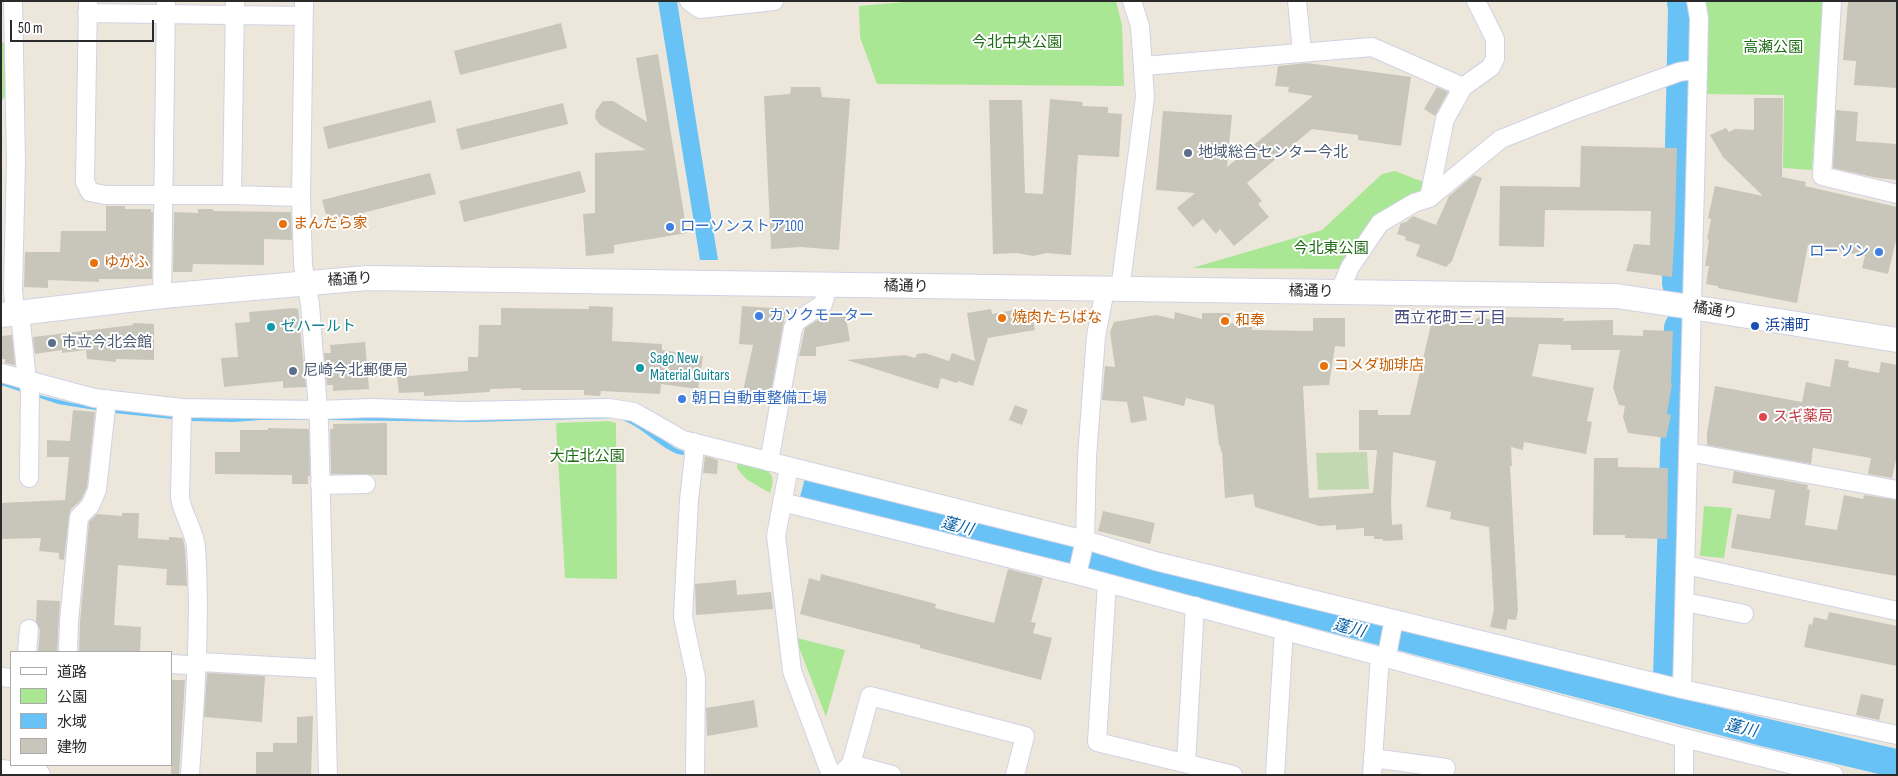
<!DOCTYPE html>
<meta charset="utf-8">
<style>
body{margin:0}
#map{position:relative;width:1898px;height:776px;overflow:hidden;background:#ede7db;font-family:"Sofia Sans Condensed","Noto Sans JP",sans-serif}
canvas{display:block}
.frame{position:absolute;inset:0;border:2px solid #2a2a2a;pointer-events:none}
.legend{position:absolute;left:10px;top:651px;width:162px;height:115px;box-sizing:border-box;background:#fff;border:1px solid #aaa;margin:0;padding:6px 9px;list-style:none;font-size:15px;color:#2a2a2a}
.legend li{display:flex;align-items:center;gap:10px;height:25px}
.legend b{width:25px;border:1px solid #aaa}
.scale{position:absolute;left:10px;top:20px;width:144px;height:22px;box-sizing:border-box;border:2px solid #2a2a2a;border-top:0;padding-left:6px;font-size:15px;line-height:18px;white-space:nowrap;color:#2a2a2a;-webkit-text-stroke:4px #fff;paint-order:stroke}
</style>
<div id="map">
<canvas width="1898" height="776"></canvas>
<div class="frame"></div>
<ul class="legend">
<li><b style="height:6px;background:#fff"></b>道路</li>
<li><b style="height:14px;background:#a9e794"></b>公園</li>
<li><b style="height:14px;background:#68c2f6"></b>水域</li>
<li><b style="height:14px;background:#c8c5ba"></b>建物</li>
</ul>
<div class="scale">50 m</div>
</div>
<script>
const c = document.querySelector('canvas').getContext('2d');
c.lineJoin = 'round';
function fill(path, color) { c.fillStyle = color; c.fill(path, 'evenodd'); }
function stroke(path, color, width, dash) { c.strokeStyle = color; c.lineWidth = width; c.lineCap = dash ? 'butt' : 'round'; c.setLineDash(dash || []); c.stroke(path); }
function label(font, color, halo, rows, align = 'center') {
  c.font = font + ' "Sofia Sans Condensed","Noto Sans JP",sans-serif'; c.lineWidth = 4; c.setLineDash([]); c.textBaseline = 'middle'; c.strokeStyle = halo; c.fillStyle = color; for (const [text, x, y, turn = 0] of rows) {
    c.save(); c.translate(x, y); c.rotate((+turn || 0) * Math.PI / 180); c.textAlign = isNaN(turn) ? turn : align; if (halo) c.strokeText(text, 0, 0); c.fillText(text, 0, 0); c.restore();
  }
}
const green = new Path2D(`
 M916,1H1116L1122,25L1124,86L877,84L860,37L859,6Z
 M1703,1H1823L1812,170L1783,168L1784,95L1703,94Z
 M1,41L5,44L6,96L1,101Z
 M1395,171L1426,183L1423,196L1342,269L1192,268L1322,230L1382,174Z
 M608,421L616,423L617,579L565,578L556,423Z
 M738,460C747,463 769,466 772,477C774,481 771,489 770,493L746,479L737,468Z
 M1704,506L1732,508L1724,558L1700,556Z
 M797,638L845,650L826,717L800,650Z`);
const cemetery = new Path2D(`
 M1367,452L1369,489L1318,490L1316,453Z`);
const water = new Path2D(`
 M658,1H677L718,260H700Z
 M1,382L39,395L72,403L115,409L234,418L307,416L309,420H260L234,422L192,421L114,413L58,404L1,385Z
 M606,413L636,421L675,448L683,451L689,448L727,459C719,458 708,453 700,453C690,453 684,458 673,452C653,442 639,424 616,418L474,422L328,420L330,416Z
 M805,478L1671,696L1897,749V775H1883L1761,746L1128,579L800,497Z`);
const river = new Path2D(`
 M1679,283L1685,10L1684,1
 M1670,676L1681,328`);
const building = new Path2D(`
 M1897,1V88L1854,85L1856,61L1843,60L1848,2Z
 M561,23L567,48L460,75L454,51Z
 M658,54L687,233L614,245V253L586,256L583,214L595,213V153L646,150L600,125L595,118L596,110L603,101H613L647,122L636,58Z
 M1307,63L1411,77L1401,146L1358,140V135L1312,129L1247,183L1262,201L1258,204L1269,217L1234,246L1220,229L1216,234L1203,219L1193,227L1177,208L1195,193L1156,190L1163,111L1232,115L1227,167L1313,96L1288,92L1289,87L1275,86L1278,66Z
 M791,87H820L822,97L850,99L839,250L801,247L771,249L764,96L790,94Z
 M1437,87L1448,92L1435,116L1424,109Z
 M1754,98H1783L1782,177L1806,182L1805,186L1897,207V236L1888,274L1862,268L1865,256L1808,245L1797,303L1718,288V286L1706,284L1709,266H1705L1709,240L1707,239L1711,219L1708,218L1715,186L1763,196L1723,157L1710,135L1726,128L1729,132L1735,129L1754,130Z
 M1050,99L1083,102L1082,106L1108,107V113L1122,114L1119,157L1078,155L1071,255L1047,253L1033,256L1017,253L993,254L989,100H1022L1025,193L1043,194Z
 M431,100L436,122L328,149L323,127Z
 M563,103L568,124L461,150L456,129Z
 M1836,110L1858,112L1856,141L1897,144V180L1877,178L1833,168Z
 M1581,146L1677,148L1675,226L1672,277L1626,271L1634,244L1650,245L1651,211L1545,210L1544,247L1499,246L1500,186L1580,187Z
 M580,171L586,192L464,222L459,201Z
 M430,173L436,194L328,222L322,200Z
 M1474,175L1482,178L1452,261L1446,267L1416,256L1420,245L1405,240L1406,237L1397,234L1401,223L1406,222L1413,216L1436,225L1449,196Z
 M106,206H125V209H151V212H153L152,279H99V282L48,280V288L24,287L25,252H60L61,231H106Z
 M198,209H213V211L291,212L292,240L264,239V265L193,264L192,272H173L174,212L198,213Z
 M589,306L613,307L612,341L662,344V350L703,356L698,389L661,384L660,394L601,391L600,396L584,395V390H521V388L490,389V392L424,396V392L399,393L397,377L468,371V357H478L479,325H501V308L589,309Z
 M742,306L786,309L770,397L743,391L753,345L739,344Z
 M294,308L298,309L306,387L283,388V381L224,387L221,358L238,357L235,323L250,322L249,312Z
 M1024,308L1025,310L1031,309L1035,330L988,338L973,386L958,381L957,383L941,378L938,389L847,360L905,355L915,358L917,354L925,353L949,361L952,353L975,361L967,313L991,309L992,314Z
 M845,312L850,341L816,347V356H799L805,328L824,316Z
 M1175,312L1202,319V313H1230V323H1245V327H1252V330L1313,331V318H1345V347L1335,346L1329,385L1303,386L1309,498L1373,493L1377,450H1359V410H1378V415H1410L1433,316L1474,325L1475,320L1479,317L1497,321L1498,317L1564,318L1563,321L1613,320V335L1643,336V330L1673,331L1671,384H1672L1667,414L1671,415L1666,438L1628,433L1623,417L1625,406L1619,405L1613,388L1620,350H1571V345L1539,344L1532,376L1594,388L1587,421L1592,422L1586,454L1524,442L1523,450L1511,447L1512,466H1510L1518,610L1516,620L1508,619L1506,630L1490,627L1494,609L1489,527L1450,519L1451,512L1426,507L1436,461L1393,452L1391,504L1392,525L1402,524L1403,540L1383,541V539H1374V536H1364V528L1336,530V525L1320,526L1255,507L1253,494L1225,498L1222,451L1221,452L1220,445H1219L1214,405L1186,398L1184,406L1143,396L1147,420L1131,423L1127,402L1102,400L1105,366L1115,367L1110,332L1114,322L1156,315L1174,319Z
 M133,323L154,324V360L116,359V362L87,359L86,350L62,353V350L35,354L33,337L133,325Z
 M12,335L15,365H13L5,363V359H1V336Z
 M365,342L369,389L333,391V385H327L324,353H331L330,345Z
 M1835,359L1849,361L1848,367L1879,373L1881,362L1897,365V455L1892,478L1868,474L1871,458L1813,448L1811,464L1707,445V433L1715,386L1802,402L1806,382L1830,387Z
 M1015,405L1028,410L1022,425L1009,420Z
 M73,410L95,412L87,487L81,500L71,509L69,515L64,560L59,559V553L39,551L41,538L1,539V503L65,500L69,457H47V440L70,441Z
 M387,423V475L331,474L330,429H333V424Z
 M268,428L309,429L310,476H308V484H292V475L215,474V452H240V430H268Z
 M705,456L718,460L717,474L703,473Z
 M1594,458H1618V467L1668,468L1667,539L1625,538V535H1593Z
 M1734,471L1808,485L1807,489L1810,490L1805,525L1837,530L1844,495L1863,499L1864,495L1897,500V576L1731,548L1737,514L1770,519L1775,490L1732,483Z
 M1103,511L1155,523L1150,544L1098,531Z
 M122,513H139L138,538L169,540V537L183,538L185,549L187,586L166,585L167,569L118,565L114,625L141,627L140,652H79L80,622L89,522L97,514L122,516Z
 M1008,569L1043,578L1031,622L1036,623L1033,633L1052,638L1041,680L920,648V645L800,614L809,578L820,581L821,574L936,604L935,608L994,623Z
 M736,580L737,595L771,592L773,609L696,615L695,584Z
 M37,600L60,601L57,652H38L40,630L36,622Z
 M1829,612L1897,626V666L1804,647L1809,624L1812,625L1814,617L1827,620Z
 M207,673L265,676L262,722L204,717Z
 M171,680H185L179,775H171Z
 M1861,694L1884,699L1879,720L1856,715Z
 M754,700L758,727L707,736L706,708Z
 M313,716L311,775H256V752H273V743H297V717Z`);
const street = new Path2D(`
 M13,1L16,161L13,290L15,313
 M88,1L85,182L90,192L105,195H232L301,197
 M304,1L301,197L303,265L310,304L319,423L328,775
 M689,1L700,9L774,1
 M1297,1L1302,52
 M1832,1L1822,176L1897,194
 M87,13L303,16
 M1144,66L1372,47L1463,87
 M232,195L235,1
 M1429,198L1445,119L1463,87L1491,67L1495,59V39L1476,1
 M1120,290L1145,97L1140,26L1132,1
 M1339,293L1350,267L1380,223L1414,203L1429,198L1501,139L1574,110L1679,72L1698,69
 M162,296L166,1
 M20,313L27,381L30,389L29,478
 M1,373L94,398L182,408L318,410L372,408L462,411L609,408L634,412L683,440L1085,540L1155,561L1682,689L1897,735
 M182,408L180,497C182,514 195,531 196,548C201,623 195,700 190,775
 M693,442L694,456L689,500L683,617L696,678L695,775
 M1688,452L1897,490
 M769,462L793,328L797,321L823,304L828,286
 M789,467L776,536L792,671L831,775
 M320,485L366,484
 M782,502L1077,575L1684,738L1834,775
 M1686,565L1897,611
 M1077,575L1085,540L1087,457L1096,336L1105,290
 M1107,583L1097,742L1233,775
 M1685,602L1744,614
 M27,652L29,629
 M68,652L69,621L79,517L90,506L97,490L107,399
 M1384,657L1388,650L1394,619
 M171,664L188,665L201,662L325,669
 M1,677L11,678
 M1682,689L1698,69L1699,18L1696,1
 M1373,758L1446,768
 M1186,763L1195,606
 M851,764L892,775
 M1,769L40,773L41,775
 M840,775L851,764L870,696L1025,736L1015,775
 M1275,775L1284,630
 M1372,775L1380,656
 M1684,775V738`);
const secondary = new Path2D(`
 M1,315L162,296L367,278L1616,296L1691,307L1897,340`);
const markers = [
 [1188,153,5,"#5c6f8a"],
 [283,224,5,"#e8710a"],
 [670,227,5,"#3f7fe0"],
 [1879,252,5,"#3f7fe0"],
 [94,263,5,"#e8710a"],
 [759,316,5,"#3f7fe0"],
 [1002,318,5,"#e8710a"],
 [1225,321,5,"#e8710a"],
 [1755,326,5,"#1a4fb4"],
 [271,327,5,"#0f9aa8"],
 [52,343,5,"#5c6f8a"],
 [1324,366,5,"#e8710a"],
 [640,368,5,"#0f9aa8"],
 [293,371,5,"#5c6f8a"],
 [682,399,5,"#3f7fe0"],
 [1763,417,5,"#e0444e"]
];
const parkNames = [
 ["今北中央公園",1017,43],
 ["高瀬公園",1773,48],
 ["今北東公園",1331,249],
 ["大庄北公園",587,457]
];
const serviceNames = [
 ["地域総合センター今北",1198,153],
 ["市立今北会館",62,343],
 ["尼崎今北郵便局",303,371]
];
const foodNames = [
 ["まんだら家",293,224],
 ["ゆがふ",104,263],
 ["焼肉たちばな",1012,318],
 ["和奉",1235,321],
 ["コメダ珈琲店",1334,366]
];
const shopNames = [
 ["ローソンストア100",680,227],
 ["ローソン",1869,252,"right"],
 ["カソクモーター",769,316],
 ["朝日自動車整備工場",692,399]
];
const streetNames = [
 ["橘通り",350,280,-3],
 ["橘通り",906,287,1],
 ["橘通り",1311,292,1],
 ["橘通り",1715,311,9]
];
const transitNames = [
 ["浜浦町",1765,326]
];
const cultureNames = [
 ["ゼハールト",281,327],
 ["Sago New",650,359],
 ["Material Guitars",650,376]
];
const healthNames = [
 ["スギ薬局",1773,417]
];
const neighbourhoodNames = [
 ["西立花町三丁目",1450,319]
];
const waterNames = [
 ["蓬川",957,527,15],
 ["蓬川",1349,629,15],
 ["蓬川",1741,729,13]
];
fill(green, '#a9e794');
fill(cemetery, '#c1d8b1');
fill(water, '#68c2f6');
stroke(river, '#68c2f6', 34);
fill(building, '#c8c5ba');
stroke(street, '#d0d2e4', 20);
stroke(secondary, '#d0d2e4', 26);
stroke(street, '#fff', 18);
stroke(secondary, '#fff', 24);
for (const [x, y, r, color] of markers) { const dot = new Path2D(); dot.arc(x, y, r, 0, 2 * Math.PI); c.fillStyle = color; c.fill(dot); stroke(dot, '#fff', 2); }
label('15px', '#1f6c16', '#fff', parkNames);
label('15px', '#4e5e75', '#fff', serviceNames, 'left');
label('15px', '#c56008', '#fff', foodNames, 'left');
label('15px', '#366cbe', '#fff', shopNames, 'left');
label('15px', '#2a2a2a', '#fff', streetNames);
label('15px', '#164399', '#fff', transitNames, 'left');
label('15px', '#0d838f', '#fff', cultureNames, 'left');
label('15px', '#be3a42', '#fff', healthNames, 'left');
label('16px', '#484c7e', '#fff', neighbourhoodNames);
label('italic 16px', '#055ea3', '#fff', waterNames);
</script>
